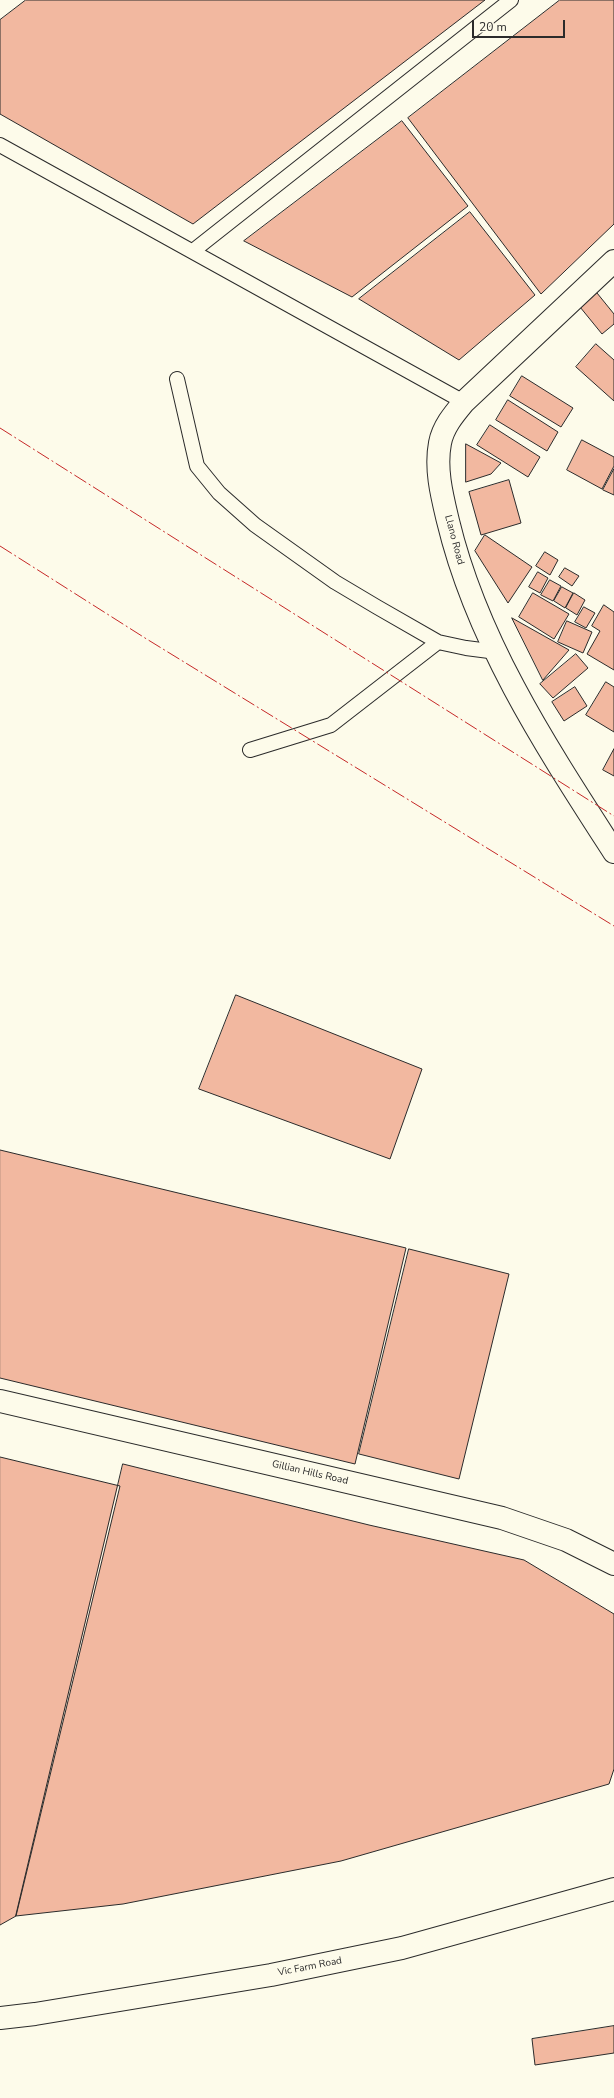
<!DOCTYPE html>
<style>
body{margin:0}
#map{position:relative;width:614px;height:2098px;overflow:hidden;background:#fdfbea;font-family:"Nunito Sans",sans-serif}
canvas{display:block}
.scale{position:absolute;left:472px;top:20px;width:93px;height:18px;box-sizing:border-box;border:2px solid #2b2b2b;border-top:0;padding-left:5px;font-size:12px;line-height:14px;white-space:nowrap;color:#2b2b2b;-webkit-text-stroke:3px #fdfbea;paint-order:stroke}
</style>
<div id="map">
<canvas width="614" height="2098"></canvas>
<div class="scale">20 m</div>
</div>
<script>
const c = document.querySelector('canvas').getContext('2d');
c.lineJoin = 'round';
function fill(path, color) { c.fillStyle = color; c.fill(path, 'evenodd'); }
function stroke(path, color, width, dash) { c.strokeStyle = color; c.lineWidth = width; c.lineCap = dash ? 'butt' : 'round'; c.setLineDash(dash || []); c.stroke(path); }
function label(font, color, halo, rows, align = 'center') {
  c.font = font + ' "Nunito Sans",sans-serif'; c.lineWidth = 3; c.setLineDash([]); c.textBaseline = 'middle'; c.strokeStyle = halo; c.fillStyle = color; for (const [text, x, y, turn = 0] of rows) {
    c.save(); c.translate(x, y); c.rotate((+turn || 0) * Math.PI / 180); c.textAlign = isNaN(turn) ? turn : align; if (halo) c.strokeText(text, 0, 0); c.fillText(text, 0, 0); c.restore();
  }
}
const building = new Path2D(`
 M26,0H485L193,224L0,114V20Z
 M560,0H614V224L541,294L408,118Z
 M402,121L468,206L352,297L244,241Z
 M470,212L535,295L459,360L359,299Z
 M597,293L614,314V324L602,334L580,307Z
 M596,344L614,360V401L576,367Z
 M522,376L573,408L561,427L510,396Z
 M508,400L558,432L547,451L496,420Z
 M490,425L540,457L528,477L477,445Z
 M582,440L614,457V466L602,489L567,470Z
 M466,444L501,463L491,474L466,482Z
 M614,469V495L603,490Z
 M509,480L521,523L481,535L469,492Z
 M485,535L532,567L508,603L475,551Z
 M545,552L558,560L550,575L536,566Z
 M565,568L579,576L572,586L559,577Z
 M538,572L548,578L540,593L529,587Z
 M550,580L561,586L553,601L541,595Z
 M562,587L573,593L565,608L554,601Z
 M533,593L569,614L554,639L519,617Z
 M574,593L585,600L577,615L566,608Z
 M604,605L614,612V670L587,654L600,631L592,626Z
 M584,607L595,613L586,628L575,622Z
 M512,618L569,650L543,680Z
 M567,621L592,632L583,653L558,642Z
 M576,654L588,668L553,698L540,684Z
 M606,682L614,687V732L586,715Z
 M575,687L587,706L564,721L552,702Z
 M614,749V776L603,770Z
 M236,995L422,1069L390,1159L199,1089Z
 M0,1150L406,1248L355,1464L0,1378Z
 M409,1249L509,1274L459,1479L359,1454Z
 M0,1457L120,1486L16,1916L0,1925Z
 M123,1464L369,1525L524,1560L614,1614V1769L609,1784L341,1861L123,1904L16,1916Z
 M614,2026V2053L535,2065L532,2039Z`);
const service = new Path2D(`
 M0,145L464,402
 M193,251L511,0
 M177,379L197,466L219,493L255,525L335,582L377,607L438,642L466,648L497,652
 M250,750L331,725L438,642`);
const minor = new Path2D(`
 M0,1401L502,1518L566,1540L614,1564
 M0,2018L35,2014L271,1975L402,1948L614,1889`);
const secondary = new Path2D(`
 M614,261L464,402C454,414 443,427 440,443C435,469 442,496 448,521C477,642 547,748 614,852`);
const power = new Path2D(`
 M0,428L614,816
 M0,546L145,638L614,926`);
const streetNames = [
 ["Llano Road",454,540,75],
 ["Gillian Hills Road",310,1473,13],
 ["Vic Farm Road",310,1967,-11]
];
fill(building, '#f2b8a0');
stroke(building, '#2b2b2b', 1);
stroke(service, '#2b2b2b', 16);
stroke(minor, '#2b2b2b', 24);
stroke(secondary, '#2b2b2b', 24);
stroke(service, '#fdfbea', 14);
stroke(minor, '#fdfbea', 22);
stroke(secondary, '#fdfbea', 22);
stroke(power, '#c62828', 1, [14, 3, 2, 3]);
label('10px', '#2b2b2b', '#fdfbea', streetNames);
</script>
